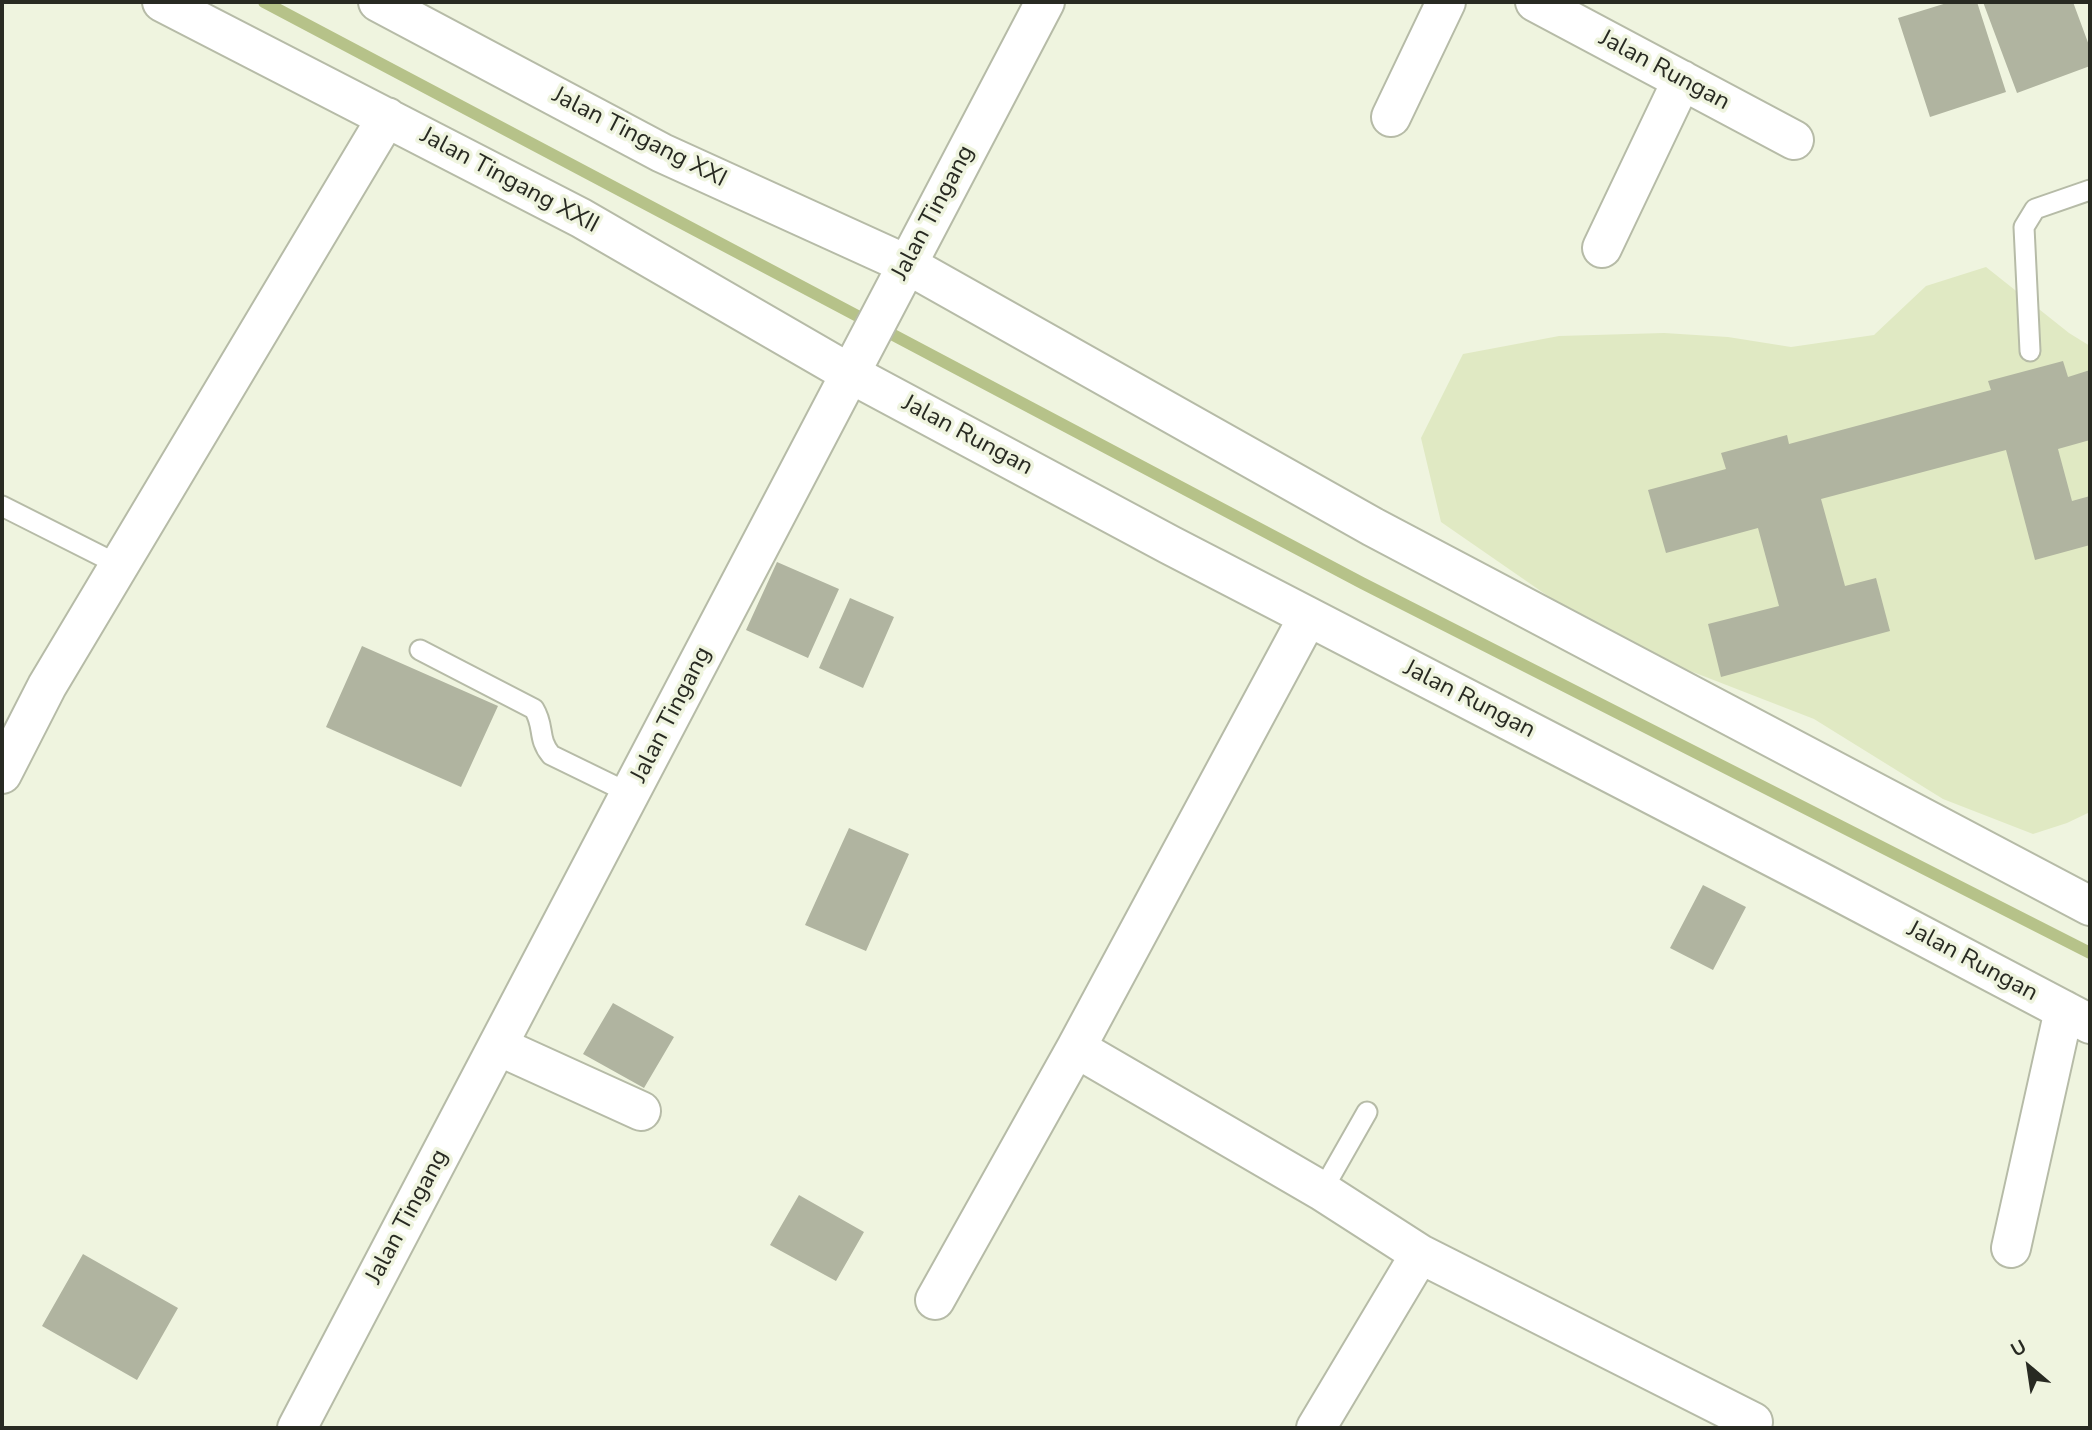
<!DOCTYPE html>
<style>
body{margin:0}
#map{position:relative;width:2092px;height:1430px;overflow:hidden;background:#eff4df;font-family:"Nunito Sans",sans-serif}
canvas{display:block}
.frame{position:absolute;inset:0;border:4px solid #282a22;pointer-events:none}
.north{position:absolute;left:1994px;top:1332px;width:70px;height:70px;-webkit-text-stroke:5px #eff4df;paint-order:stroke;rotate:331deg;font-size:19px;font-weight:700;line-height:28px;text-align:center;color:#282a22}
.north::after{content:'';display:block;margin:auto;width:24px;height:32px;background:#282a22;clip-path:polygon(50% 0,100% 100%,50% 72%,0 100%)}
</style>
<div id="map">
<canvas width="2092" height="1430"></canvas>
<div class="frame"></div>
<div class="north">U</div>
</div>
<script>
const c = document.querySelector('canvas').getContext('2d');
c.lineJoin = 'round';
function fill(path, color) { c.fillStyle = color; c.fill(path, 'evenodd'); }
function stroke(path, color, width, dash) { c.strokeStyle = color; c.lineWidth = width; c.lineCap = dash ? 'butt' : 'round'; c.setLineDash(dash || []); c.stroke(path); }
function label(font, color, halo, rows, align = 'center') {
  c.font = font + ' "Nunito Sans",sans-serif'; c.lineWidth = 7; c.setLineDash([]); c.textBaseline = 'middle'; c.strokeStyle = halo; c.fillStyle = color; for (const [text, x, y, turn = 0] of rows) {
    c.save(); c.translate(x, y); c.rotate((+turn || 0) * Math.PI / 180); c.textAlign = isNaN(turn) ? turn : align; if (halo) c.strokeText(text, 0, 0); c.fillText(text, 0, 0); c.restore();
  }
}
const green = new Path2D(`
 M1986,267L2069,333L2090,346V812L2067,823L2033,834L1943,799L1814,719L1613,641L1441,522L1421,438L1463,354L1559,336L1664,333L1728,337L1791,347L1874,335L1926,286Z`);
const stream = new Path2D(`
 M264,2L1362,583L2090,953`);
const building = new Path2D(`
 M1950,2H1977L2006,92L1930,117L1898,18Z
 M1983,2H2073L2090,48V66L2017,93Z
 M2063,361L2068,377L2090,370V440L2058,449L2072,501L2090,496V545L2035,560L2006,450L1821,499L1845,586L1876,578L1890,631L1721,677L1708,624L1779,606L1758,528L1666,553L1648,490L1726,469L1721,453L1787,435L1789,444L1991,390L1988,381Z
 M777,562L839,589L808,658L746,630Z
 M850,598L894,617L863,688L819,668Z
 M362,646L498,706L461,787L326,727Z
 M849,828L909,854L866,951L805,925Z
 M1703,885L1746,907L1713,970L1670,948Z
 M613,1003L674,1037L644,1088L583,1054Z
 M799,1195L864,1232L836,1281L770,1245Z
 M83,1254L178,1308L137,1380L42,1326Z`);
const lane = new Path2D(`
 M2030,351L2024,227L2035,209L2090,190
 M2,506L119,565
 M420,650L534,709C545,727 537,738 551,755L631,794
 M1322,1191L1367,1112`);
const street = new Path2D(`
 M162,2L581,218L849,373L1170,545L1815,879L2090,1024
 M378,2L662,153L906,264L1373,527L2090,906
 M1535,2L1794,140
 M1391,117L1446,2
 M1602,248L1682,80
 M2,774L47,686L387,117
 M498,1046L641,1111
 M1076,1048L1322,1191L1420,1254L1753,1422
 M2011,1248L2064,1010
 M935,1300L1076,1048L1308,617
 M1316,1428L1420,1254`);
const secondary = new Path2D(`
 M297,1428L1045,2`);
const streetNames = [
 ["Jalan Rungan",1664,71,28],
 ["Jalan Tingang XXI",639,138,27],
 ["Jalan Tingang XXII",509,181,28],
 ["Jalan Tingang",934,213,-62],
 ["Jalan Rungan",967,436,28],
 ["Jalan Rungan",1469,700,27],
 ["Jalan Tingang",672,715,-63],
 ["Jalan Rungan",1972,962,28],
 ["Jalan Tingang",408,1217,-62]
];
fill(green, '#e0e9c3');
stroke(stream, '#b6c289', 12);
fill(building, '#b0b4a0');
stroke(lane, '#b6bba7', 23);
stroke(street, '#b6bba7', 42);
stroke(secondary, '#b6bba7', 42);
stroke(lane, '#fff', 19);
stroke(street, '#fff', 38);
stroke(secondary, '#fff', 38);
label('24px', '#282a22', '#eff4df', streetNames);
</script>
